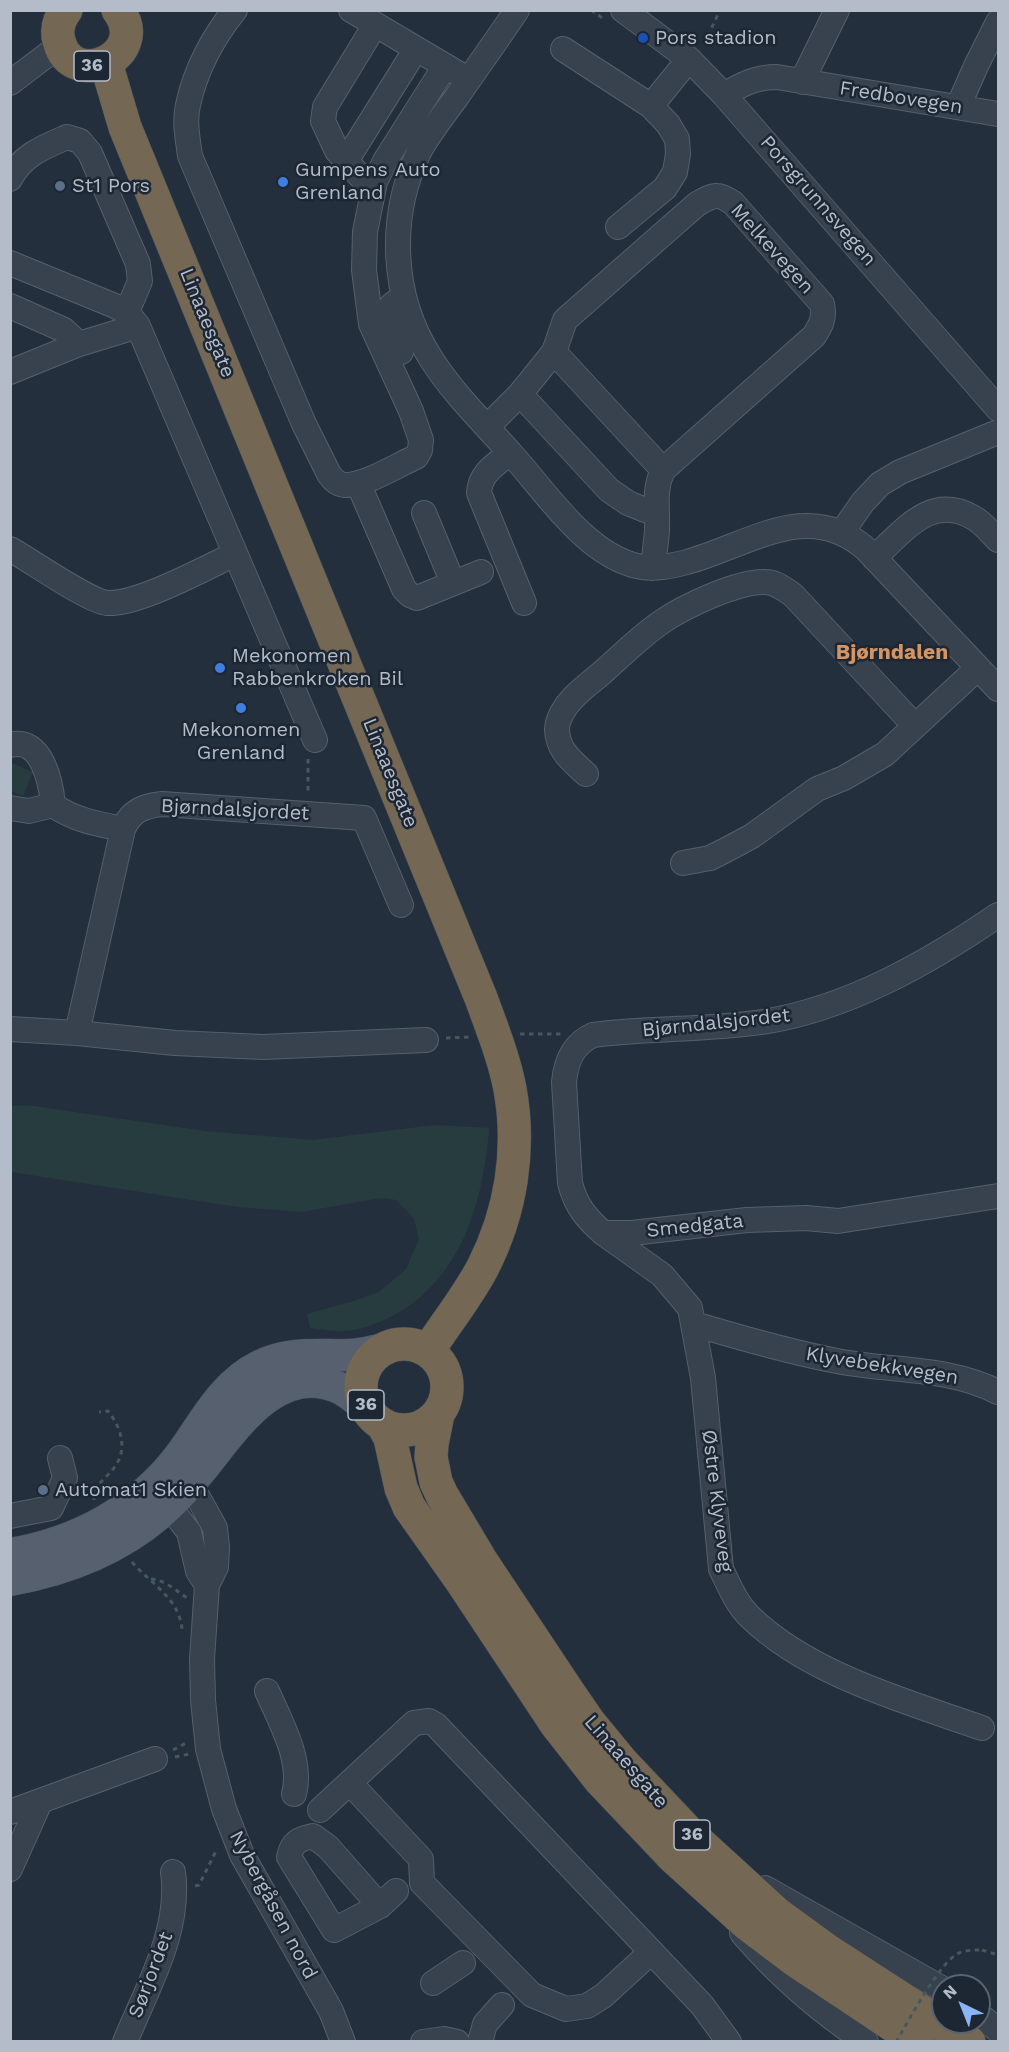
<!DOCTYPE html>
<meta charset="utf-8">
<style>
body{margin:0}
#map{position:relative;width:1009px;height:2052px;overflow:hidden;background:#242f3e;font-family:"Work Sans",sans-serif}
canvas{display:block}
.frame{position:absolute;inset:0;border:12px solid #b4bcc9;pointer-events:none}
.north{position:absolute;left:931px;top:1974px;width:60px;height:60px;box-sizing:border-box;background:#1d2633;border:2px solid #59626f;border-radius:50%;rotate:317deg;font-size:16px;font-weight:700;line-height:24px;text-align:center;color:#b4bcc9}
.north::after{content:'';display:block;margin:auto;width:21px;height:27px;background:#8ab4f8;clip-path:polygon(50% 0,100% 100%,50% 72%,0 100%)}
</style>
<div id="map">
<canvas width="1009" height="2052"></canvas>
<div class="frame"></div>
<div class="north">N</div>
</div>
<script>
const c = document.querySelector('canvas').getContext('2d');
c.lineJoin = 'round';
function fill(path, color) { c.fillStyle = color; c.fill(path, 'evenodd'); }
function stroke(path, color, width, dash) { c.strokeStyle = color; c.lineWidth = width; c.lineCap = dash ? 'butt' : 'round'; c.setLineDash(dash || []); c.stroke(path); }
function label(font, color, halo, rows, align = 'center') {
  c.font = font + ' "Work Sans",sans-serif'; c.lineWidth = 5; c.setLineDash([]); c.textBaseline = 'middle'; c.strokeStyle = halo; c.fillStyle = color; for (const [text, x, y, turn = 0] of rows) {
    c.save(); c.translate(x, y); c.rotate((+turn || 0) * Math.PI / 180); c.textAlign = isNaN(turn) ? turn : align; if (halo) c.strokeText(text, 0, 0); c.fillText(text, 0, 0); c.restore();
  }
}
const green = new Path2D(`
 M12,763L33,772L23,796L11,791Z
 M27,1105L205,1131L313,1140L435,1125L489,1128C484,1199 462,1279 394,1315C379,1323 359,1331 342,1331C332,1332 320,1329 310,1328L307,1314L354,1301L379,1292L406,1269L419,1239L414,1219L396,1200L380,1198L302,1212L237,1207L11,1172V1106Z`);
const path = new Path2D(`
 M591,10L605,20
 M704,44L720,10
 M308,759V795
 M520,1034H562
 M446,1038L469,1037
 M94,1500C94,1483 108,1478 116,1465C128,1447 120,1426 108,1411L99,1412
 M132,1562C151,1584 179,1598 182,1629
 M151,1579C164,1580 176,1590 187,1598
 M173,1750L188,1742
 M175,1757L189,1754
 M195,1886L199,1885L217,1849
 M982,1950L998,1955`);
const minor = new Path2D(`
 M235,10C213,37 195,71 188,105C184,122 188,140 190,156L304,424L329,474C333,480 337,484 344,485C365,486 397,465 416,457L420,450L421,440L411,411L371,324L364,270L365,232L375,182L385,161L445,66
 M351,10L459,74
 M517,10C497,40 476,69 456,98C443,116 429,133 419,152C388,217 391,296 430,357C453,394 485,424 514,457C547,494 586,554 637,566C654,570 671,566 687,562C749,545 808,498 866,549L998,689
 M623,10L689,59L724,95L998,409
 M375,25L325,107L323,121L337,151L360,176L375,182
 M563,49L651,106L668,124L677,139L678,154L675,172L665,188L618,227
 M803,82L806,73L837,10
 M10,83L60,45
 M724,95C742,84 756,77 777,77L998,114
 M651,106L689,59
 M958,107L976,66L998,22
 M346,161L416,49
 M10,179C22,155 44,147 67,137L80,141L90,153L138,264L140,281L127,312
 M10,263L115,306L127,312L138,326L315,740
 M10,306L64,330L79,344
 M401,352C396,340 382,318 391,306C394,303 399,300 403,298
 M554,352L663,470
 M10,372L79,344L138,326
 M520,394L609,490L628,503L645,510L656,509
 M487,427L520,394L554,352L565,320L697,204C713,195 717,192 733,203L822,304C825,318 821,325 814,336L663,470C653,491 658,509 657,531C656,543 654,556 653,568
 M510,453C495,465 480,473 479,493L524,603
 M358,483L404,589L410,595L417,598L481,572
 M424,513L453,583
 M842,532L863,502L880,484L900,472L998,432
 M10,549C30,560 88,601 107,603C138,605 205,568 235,554
 M874,558C903,532 931,492 974,518C983,523 991,533 998,540
 M10,745C42,736 51,783 53,805C74,820 98,824 123,829
 M586,774C572,761 558,751 557,730C557,719 565,706 573,698C582,688 594,680 604,671C623,654 642,635 663,621C685,606 738,581 765,582C776,582 784,589 793,595L915,726
 M10,808L29,811L53,805
 M683,863L710,858L726,850L752,836L817,789L844,778L885,754L978,668
 M998,915C928,963 847,1009 762,1022C706,1030 649,1028 593,1035C573,1044 566,1061 564,1082L570,1183C576,1206 586,1218 603,1233H632L747,1220L806,1218L838,1221L998,1196
 M10,1029L77,1033L175,1043L263,1047L426,1040
 M77,1033L123,829C131,811 143,806 162,804L364,818L401,905
 M603,1233L662,1275L690,1308L703,1378L721,1569C729,1585 736,1603 749,1616C808,1674 905,1701 982,1728
 M694,1324C741,1338 789,1352 837,1361C893,1372 946,1366 998,1392
 M171,1480L188,1486L199,1499L215,1528L217,1547L216,1567L207,1585L202,1659L203,1700L208,1749L224,1809L242,1855L331,2011L343,2042
 M165,1490L168,1505L189,1532L198,1571L207,1585
 M10,1516L51,1508L65,1478L60,1458
 M267,1691C280,1721 303,1760 294,1794
 M350,1783L421,1859L422,1883L532,1995L566,2009L587,2006L603,1996L650,1953
 M320,1810L414,1723L429,1721L436,1725L702,2005L729,2042
 M10,1812L155,1759
 M10,1869L40,1802
 M765,1888L943,1989
 M380,1906L328,1847L313,1836C299,1839 292,1842 289,1857L334,1930L380,1906L396,1891
 M742,1933C778,1975 819,2011 866,2042
 M433,1983L463,1963
 M979,2015L998,2030
 M125,2042C147,1988 181,1931 173,1872
 M423,2042L444,2039L457,2042
 M480,2042L485,2024L502,2005`);
const major = new Path2D(`
 M10,1554C78,1543 142,1508 182,1453C205,1421 223,1384 260,1366C289,1351 319,1356 349,1355C361,1355 373,1351 385,1349
 M10,1580C65,1570 117,1550 159,1514C174,1501 188,1486 200,1471C233,1431 275,1362 337,1387C348,1391 358,1401 367,1408`);
const highway = new Path2D(`
 M66,10C59,19 56,30 59,41C72,92 152,55 118,10
 M106,63L125,127L481,998C492,1028 504,1058 510,1089C521,1150 511,1212 483,1267C468,1296 446,1323 428,1351
 M361 1387a43 43 0 1 1 86 0a43 43 0 1 1-86 0Z
 M438,1414L432,1444L431,1457L436,1482L442,1495L482,1562L567,1690L589,1722L622,1762L693,1837L775,1912L827,1950L969,2042
 M383,1425L390,1438L401,1488L409,1507L462,1582L556,1724L600,1780L673,1857L747,1924L796,1961L918,2042`);
const pathBridge = new Path2D(`
 M896,2042C908,2022 940,1961 959,1953C966,1950 974,1950 982,1950`);
const markers = [
 [643,38,6,"#1a4fb4"],
 [283,182,6,"#3f7fe0"],
 [60,186,6,"#5c6f8a"],
 [220,668,6,"#3f7fe0"],
 [241,708,6,"#3f7fe0"],
 [43,1490,6,"#5c6f8a"]
];
const shields = [
 [92,66,36],
 [366,1405,36],
 [692,1835,36]
];
const shieldNames = [
 ["36",92,66],
 ["36",366,1405],
 ["36",692,1835]
];
const poiNames = [
 ["Pors stadion",655,38],
 ["Gumpens Auto",295,170],
 ["Grenland",295,193],
 ["St1 Pors",72,186],
 ["Mekonomen",232,656],
 ["Rabbenkroken Bil",232,679],
 ["Mekonomen",241,730,"center"],
 ["Grenland",241,753,"center"],
 ["Automat1 Skien",55,1490]
];
const streetNames = [
 ["Fredbovegen",901,98,9],
 ["Porsgrunnsvegen",818,201,49],
 ["Melkevegen",772,249,48],
 ["Linaaesgate",207,323,68],
 ["Linaaesgate",390,773,68],
 ["Bjørndalsjordet",235,810,3],
 ["Bjørndalsjordet",716,1023,-6],
 ["Smedgata",695,1226,-6],
 ["Klyvebekkvegen",882,1366,9],
 ["Østre Klyveveg",717,1501,83],
 ["Linaaesgate",626,1762,49],
 ["Nybergåsen nord",273,1905,62],
 ["Sørjordet",151,1975,-69]
];
const neighbourhoodNames = [
 ["Bjørndalen",892,653]
];
fill(green, '#263c3f');
stroke(minor, '#565f6c', 26);
stroke(major, '#414a57', 33);
stroke(highway, '#434c59', 34);
stroke(path, '#44595c', 3, [4.5, 4.5]);
stroke(minor, '#38414e', 24);
stroke(major, '#56606e', 32);
stroke(highway, '#746855', 33);
stroke(pathBridge, '#44595c', 3, [4.5, 4.5]);
for (const [x, y, r, color] of markers) { const dot = new Path2D(); dot.arc(x, y, r, 0, 2 * Math.PI); c.fillStyle = color; c.fill(dot); stroke(dot, '#1d2633', 2); }
for (const [x, y, w] of shields) { const box = new Path2D(); box.roundRect(x - w / 2, y - 15, w, 30, 4.5); c.fillStyle = '#1d2633'; c.fill(box); stroke(box, '#b4bcc9', 1.5); }
label('bold 18px', '#b4bcc9', null, shieldNames);
label('20px', '#b4bcc9', '#1d2633', poiNames, 'left');
label('20px', '#b4bcc9', '#1d2633', streetNames);
label('bold 21px', '#d59563', '#1d2633', neighbourhoodNames);
</script>
